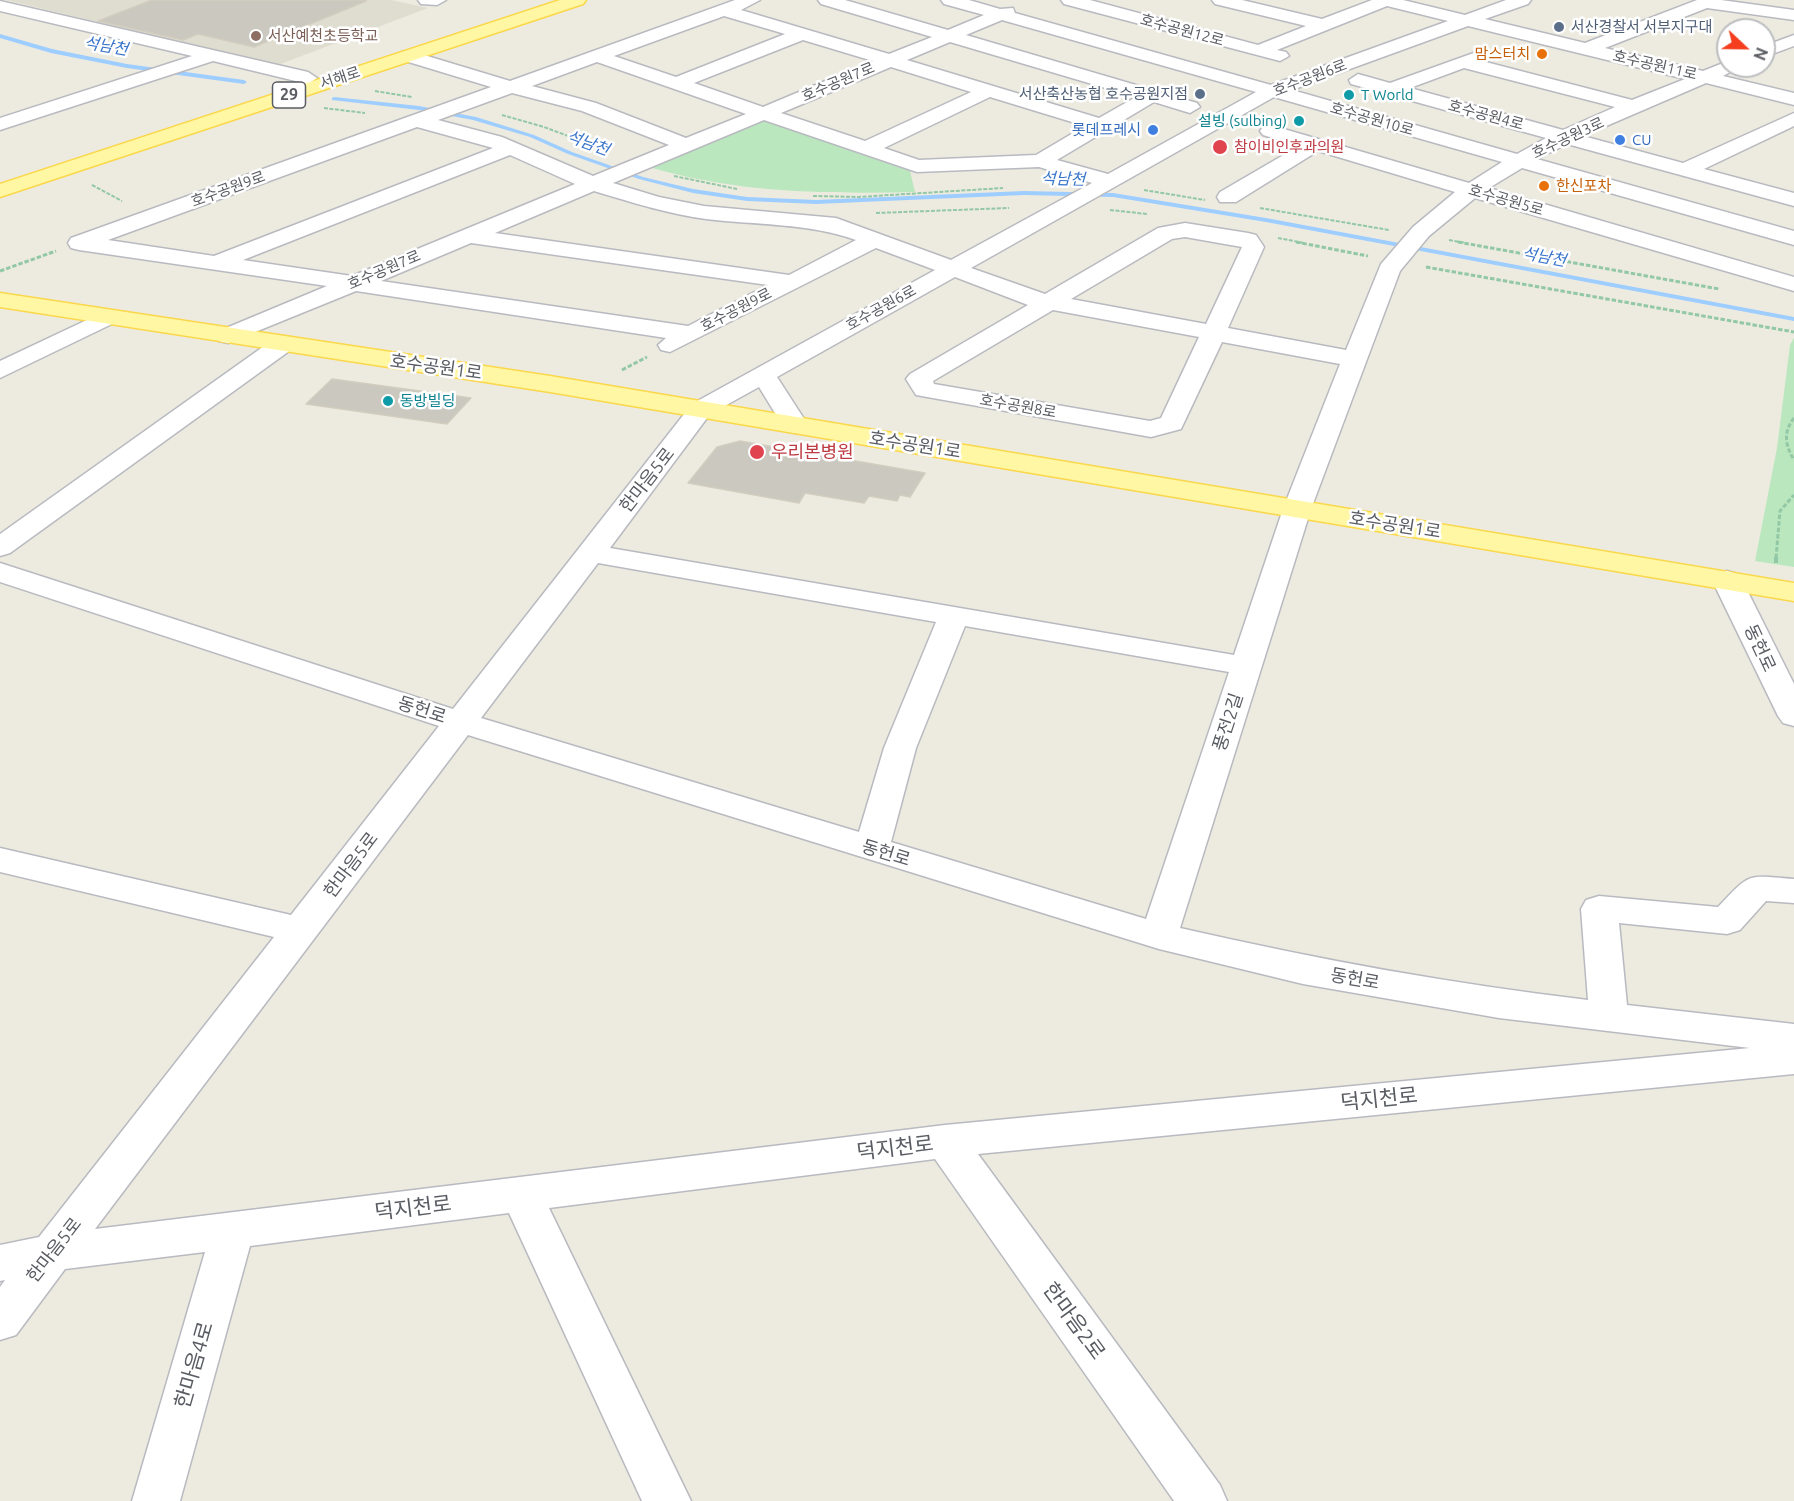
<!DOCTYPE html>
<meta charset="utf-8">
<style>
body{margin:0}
#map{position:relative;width:1794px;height:1501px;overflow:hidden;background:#edebe0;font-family:Ubuntu,sans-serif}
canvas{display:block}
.north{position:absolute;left:1716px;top:18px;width:60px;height:60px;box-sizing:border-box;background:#fff;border:2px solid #bdbec0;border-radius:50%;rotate:112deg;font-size:16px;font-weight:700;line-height:24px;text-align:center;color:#595c62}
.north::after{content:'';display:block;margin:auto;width:21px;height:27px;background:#f53e1e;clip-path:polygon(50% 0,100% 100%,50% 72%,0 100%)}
</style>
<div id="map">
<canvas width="1794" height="1501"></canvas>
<div class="north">N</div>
</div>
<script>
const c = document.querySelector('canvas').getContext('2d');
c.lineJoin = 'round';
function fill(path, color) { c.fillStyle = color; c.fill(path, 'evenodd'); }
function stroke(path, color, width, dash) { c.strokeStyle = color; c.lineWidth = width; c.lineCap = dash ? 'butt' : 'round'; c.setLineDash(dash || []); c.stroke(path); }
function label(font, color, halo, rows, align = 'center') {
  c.font = font + ' Ubuntu,"Noto Sans KR",sans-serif'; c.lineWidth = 5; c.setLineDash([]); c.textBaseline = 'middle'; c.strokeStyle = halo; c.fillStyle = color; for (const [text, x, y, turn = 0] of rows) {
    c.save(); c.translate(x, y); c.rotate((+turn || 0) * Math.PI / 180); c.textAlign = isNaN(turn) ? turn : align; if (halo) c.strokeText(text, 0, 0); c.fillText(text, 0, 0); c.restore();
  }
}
const education = new Path2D(`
 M6,0H391L428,8L278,65Z`);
const green = new Path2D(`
 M763,120L910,171L915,192C824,194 737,193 649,167Z
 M1794,338V567L1755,561L1777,448L1790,345Z`);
const stream = new Path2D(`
 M0,34L52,49L127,64L244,80L247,82L244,84L127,68L51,53L0,38Z
 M334,97L419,106L476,117L534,135L572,152L643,177L693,189L747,197L816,200L1024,191L1113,193L1266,218L1794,317V321L1266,222L1113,197L1024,195L816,204L747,201L693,193L639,179L568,154L530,137L473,120L419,110L332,100V98Z`);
const building = new Path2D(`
 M152,0H366V1L254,47L198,34L183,40L98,21Z
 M332,379L471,398L447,424L306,404Z
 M740,441L925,473L910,497L900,495L897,501L869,496L864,503L805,493L799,503L688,483L717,447Z`);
const pathFar2 = new Path2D(`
 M375,91L412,97
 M324,108L365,113
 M502,115L544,127L608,151
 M674,176L737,189
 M92,185L122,201
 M1144,190L1205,200
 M813,196L858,197L1003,188
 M1260,208L1389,230
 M1110,210L1147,214
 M876,213L1009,208
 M1278,238L1304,243
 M1449,240L1466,243`);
const pathFar1 = new Path2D(`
 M1296,242L1368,256
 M1458,242L1719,289
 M1426,267L1794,332
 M0,271L56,251
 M622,370L647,357
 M1794,418C1783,432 1785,445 1794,460
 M1776,558L1780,511L1794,495`);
const path = new Path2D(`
 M1776,563V557`);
const minor = new Path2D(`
 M418,0H446L437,5L421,4Z
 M735,0H760L741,10L889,54L932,37L821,4L818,0H845L948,30L984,15L944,4L941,0H969L1000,9L1013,8L1015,13L1271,85L1448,21L1387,6L1277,50L1286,52L1289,56L1280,61L1064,4L1061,0H1090L1258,45L1306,26L1215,4L1212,0H1242L1322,19L1372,0H1403L1465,15L1506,0H1531L1528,4L1485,19L1585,43L1697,0H1721L1794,10V20L1707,8L1605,48L1703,71L1728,61V66H1741L1723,76L1794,93V105L1706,83L1583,136L1683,163L1794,113V126L1704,169L1794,193V206L1567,144L1537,159L1794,231V245L1522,168L1489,188L1794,277V291L1475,198L1429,236L1400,271L1311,509L1180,928C1315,959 1451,984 1588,1000L1581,909L1586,900L1599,896L1718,907C1751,872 1746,875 1794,879V903L1766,901L1740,930L1727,934L1619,923L1627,1005L1794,1024V1074L978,1154L1220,1485L1227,1501H1174L935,1159L549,1208L691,1501H642L509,1213L250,1246L180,1501H132L205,1252L65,1269L16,1335L0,1340V1287L5,1280L0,1281V1245L39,1237L274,937L0,872V848L291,915L439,726L0,582V563L453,709L692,404L935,270L876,248L670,352L661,350L658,345L666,338L356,291L228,343L219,341L216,336L219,331L327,286L79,250L71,248L68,243L71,238L491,87L402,60L399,56L402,52H414L510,81ZM724,16L785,34L676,77L614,56ZM1002,20L1256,92L1108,174L1057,160L1154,102L1190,113L1200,107L1197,103L966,35ZM1468,26L1685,79L1632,100L1482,61L1491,55L1482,50L1390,83L1358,74L1349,80L1351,84L1546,138L1517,154L1292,90ZM803,40L873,61L763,107L694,83ZM950,42L1136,97L1099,118L907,60ZM597,62L746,114L686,138L596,103L532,86ZM891,67L971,92L865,141L781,113ZM1464,68L1615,107L1563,130L1410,88ZM512,93L582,111L669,145L593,176L502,137L438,120ZM990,97L1085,126L1036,155L919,160L884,148ZM1274,97L1502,162L1469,183L1277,127H1263L1260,131L1263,135L1299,146L1220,192L1217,197L1220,202H1236L1318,151L1455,192L1413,227L1381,264L1346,350L1228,328L1264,247L1256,235L1248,233L1185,223L1158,228L1045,294L971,268ZM764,120L917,172L1039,167L1092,183L951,260L836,218L704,206L659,197L613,183ZM417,127L493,148L214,256L108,240ZM510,155L575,184L352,276L243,260ZM594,191C631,202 668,214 706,219C756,225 809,223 856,240L789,275L495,233ZM1185,237L1242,247L1206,324L1071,299L1172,239ZM471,243L768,285L688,326L381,281ZM955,277L1028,305L910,374L906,379L916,395L1151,437L1181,429L1222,342L1340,364L1283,509L1234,655L610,548L710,414L759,387L786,431L795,433L804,431L808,425L777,377ZM1053,310L1199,337L1161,418L1150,421L934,384L933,381ZM598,563L936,622L884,748L859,832L481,718ZM965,626L1229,672L1146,919L891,842L916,748ZM468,735L1159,949L1303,984L1499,1018L1750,1048L945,1125L95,1229Z
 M0,1L308,72L317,78L308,84L213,61L0,130V118L192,56L0,11Z
 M1794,35V46L1764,57V46Z
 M108,310L116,312L120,317L116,322L0,378V361Z
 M283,337L292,339L295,344L292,349L10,553L0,556V534L274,339Z
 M1727,571L1737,574L1742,580L1794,684V726L1783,723L1778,716L1712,580L1717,574Z`);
const major = new Path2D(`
 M560,0H586L583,4L0,197V184Z
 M0,293L550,376L1794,583V601L550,392L0,307Z`);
const markers = [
 [1559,27,6,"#5c6f8a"],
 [256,36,6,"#8d6e63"],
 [1542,54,6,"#e8710a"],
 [1200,94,6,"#5c6f8a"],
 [1349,95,6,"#0f9aa8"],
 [1299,121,6,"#0f9aa8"],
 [1153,130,6,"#3f7fe0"],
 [1620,140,6,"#3f7fe0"],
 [1220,147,8,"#e0444e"],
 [1544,186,6,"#e8710a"],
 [388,401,6,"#0f9aa8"],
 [757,452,8,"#e0444e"]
];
const farServicenames = [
 ["서산경찰서 서부지구대",1571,27],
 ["서산축산농협 호수공원지점",1188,94,"right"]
];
const farStreetnames = [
 ["호수공원12로",1182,30,15],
 ["호수공원11로",1655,65,13],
 ["서해로",340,78,-18],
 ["호수공원6로",1310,78,-21],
 ["호수공원7로",838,82,-23],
 ["호수공원4로",1486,115,15],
 ["호수공원10로",1372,119,16],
 ["호수공원3로",1568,138,-25],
 ["호수공원9로",228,189,-20],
 ["호수공원5로",1506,200,16],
 ["호수공원7로",384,270,-23],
 ["호수공원6로",881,308,-29],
 ["호수공원9로",736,310,-27],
 ["호수공원8로",1018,406,10]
];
const farEducationnames = [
 ["서산예천초등학교",268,36]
];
const farFoodnames = [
 ["맘스터치",1530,54],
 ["한신포차",1556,186,"left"]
];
const farCulturenames = [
 ["T World",1361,95],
 ["설빙 (sulbing)",1287,121,"right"],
 ["동방빌딩",400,401]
];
const farShopnames = [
 ["롯데프레시",1141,130],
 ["CU",1632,140,"left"]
];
const farHealthnames = [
 ["참이비인후과의원",1234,147]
];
const farWaternames = [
 ["석남천",106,46,10],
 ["석남천",588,143,20],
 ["석남천",1063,179,2],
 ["석남천",1544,257,11]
];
const shields = [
 [289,95,33]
];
const shieldNames = [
 ["29",289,95]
];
const streetNames = [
 ["호수공원1로",436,367,8],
 ["호수공원1로",915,445,9],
 ["한마음5로",647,480,-52],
 ["호수공원1로",1395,525,9],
 ["동헌로",1760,648,65],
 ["동헌로",422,710,18],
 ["풍전2길",1228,722,-72],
 ["동헌로",886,853,17],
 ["한마음5로",351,865,-53],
 ["동헌로",1355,979,10],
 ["한마음5로",54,1250,-52]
];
const healthNames = [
 ["우리본병원",771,452]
];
const nearStreetnames = [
 ["덕지천로",1379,1099,-6],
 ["덕지천로",895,1148,-7],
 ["덕지천로",413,1208,-7],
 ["한마음2로",1074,1321,54],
 ["한마음4로",194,1365,-74]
];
fill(education, '#dfddd0');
fill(green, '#bae7bd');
fill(stream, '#9ecdff');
fill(building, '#cac8bf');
stroke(building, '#d2cdbe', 1.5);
stroke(minor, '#b8bac0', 3);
stroke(major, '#fbd74b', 3);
stroke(pathFar2, '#93c8a6', 2, [4, 1.5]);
stroke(pathFar1, '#93c8a6', 3, [4.5, 2]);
stroke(path, '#93c8a6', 4, [6, 3]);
fill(minor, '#fff');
fill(major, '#fff7a3');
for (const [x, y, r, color] of markers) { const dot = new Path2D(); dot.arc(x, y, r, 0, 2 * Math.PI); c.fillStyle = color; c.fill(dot); stroke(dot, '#fff', 2); }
label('15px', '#4e5e75', '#fff', farServicenames, 'left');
label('15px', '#595c62', '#fff', farStreetnames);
label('15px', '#785e54', '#fff', farEducationnames, 'left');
label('15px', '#c56008', '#fff', farFoodnames, 'right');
label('15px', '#0d838f', '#fff', farCulturenames, 'left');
label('15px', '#366cbe', '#fff', farShopnames, 'right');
label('15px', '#be3a42', '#fff', farHealthnames, 'left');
label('italic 16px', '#3875ca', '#fff', farWaternames);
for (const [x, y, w] of shields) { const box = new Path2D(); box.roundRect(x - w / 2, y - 13, w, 26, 4.5); c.fillStyle = '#fff'; c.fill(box); stroke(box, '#595c62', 1.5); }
label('bold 16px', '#595c62', null, shieldNames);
label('18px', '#595c62', '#fff', streetNames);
label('18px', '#be3a42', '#fff', healthNames, 'left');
label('21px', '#595c62', '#fff', nearStreetnames);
</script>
